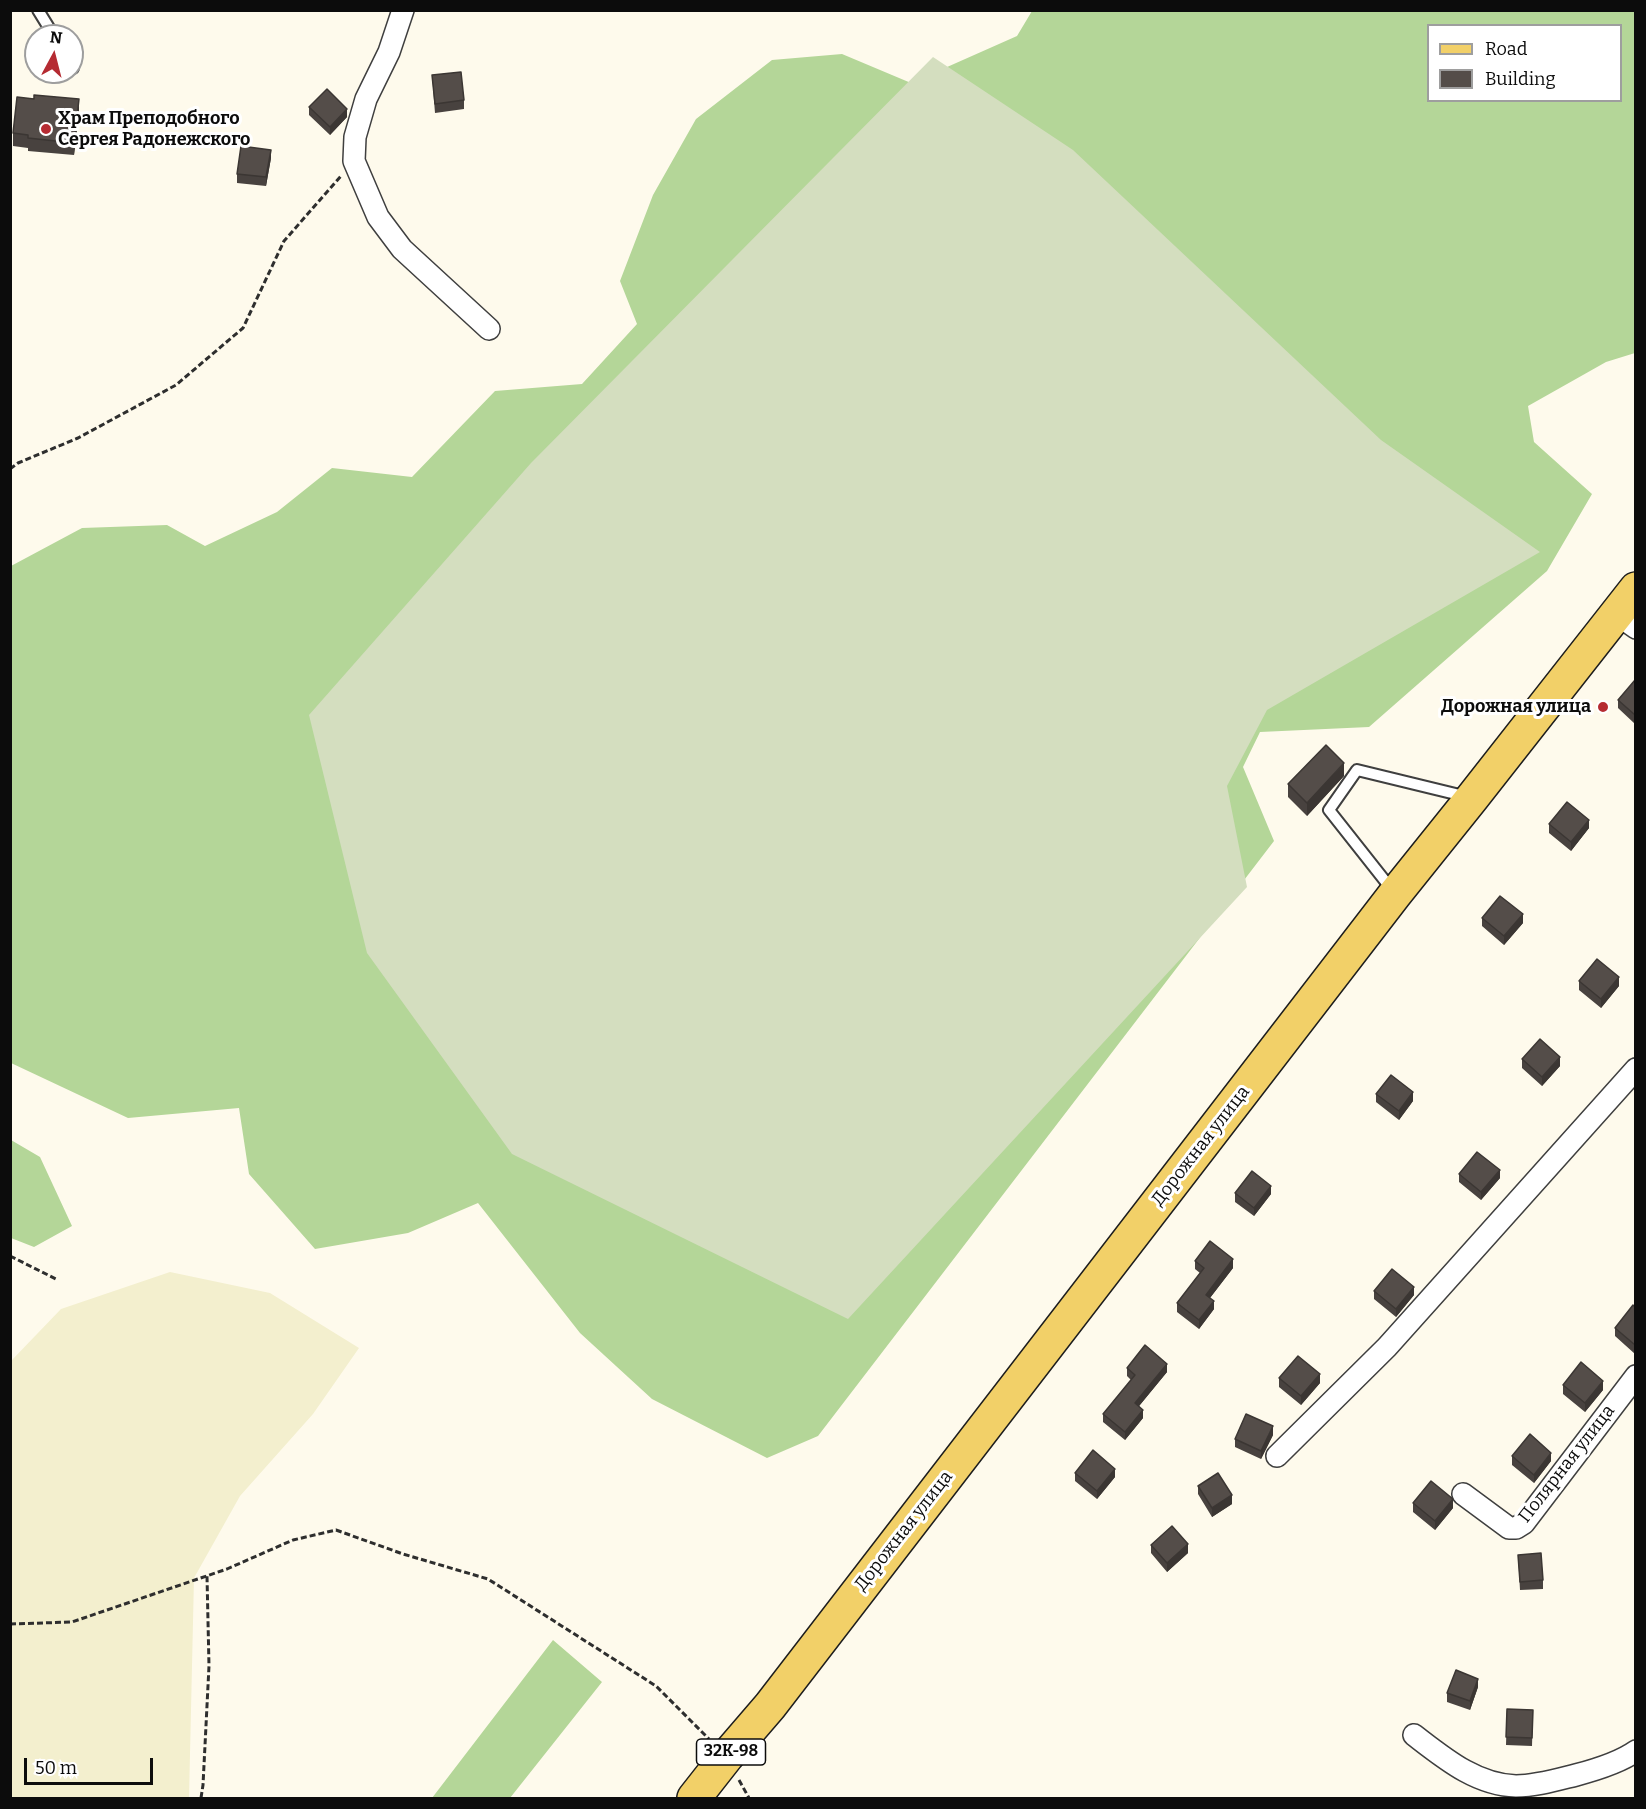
<!DOCTYPE html>
<meta charset="utf-8">
<style>
body{margin:0}
#map{position:relative;width:1646px;height:1809px;overflow:hidden;background:#fefaec;font-family:Bitter,serif}
canvas{display:block}
.frame{position:absolute;inset:0;border:12px solid #0c0c0c;pointer-events:none}
.legend{position:absolute;left:1427px;top:24px;width:195px;height:78px;box-sizing:border-box;background:#fff;border:2px solid #9e9e9e;margin:0;padding:8px 10px;list-style:none;font-size:18px;color:#0c0c0c}
.legend li{display:flex;align-items:center;gap:12px;height:30px}
.legend b{width:30px;border:2px solid #9e9e9e}
.north{position:absolute;left:24px;top:24px;width:60px;height:60px;box-sizing:border-box;background:#fff;border:2px solid #9e9e9e;border-radius:50%;rotate:7deg;font-size:16px;font-weight:700;line-height:24px;text-align:center;color:#0c0c0c}
.north::after{content:'';display:block;margin:auto;width:21px;height:27px;background:#b52b32;clip-path:polygon(50% 0,100% 100%,50% 72%,0 100%)}
.scale{position:absolute;left:24px;top:1758px;width:129px;height:27px;box-sizing:border-box;border:3px solid #0c0c0c;border-top:0;padding-left:8px;font-size:18px;line-height:21px;white-space:nowrap;color:#0c0c0c;-webkit-text-stroke:4px #fff;paint-order:stroke}
</style>
<div id="map">
<canvas width="1646" height="1809"></canvas>
<div class="frame"></div>
<ul class="legend">
<li><b style="height:8px;background:#f2d068"></b>Road</li>
<li><b style="height:16px;background:#544d49"></b>Building</li>
</ul>
<div class="north">N</div>
<div class="scale">50 m</div>
</div>
<script>
const c = document.querySelector('canvas').getContext('2d');
c.lineJoin = 'round';
function fill(path, color) { c.fillStyle = color; c.fill(path, 'evenodd'); }
function stroke(path, color, width, dash) { c.strokeStyle = color; c.lineWidth = width; c.lineCap = dash ? 'butt' : 'round'; c.setLineDash(dash || []); c.stroke(path); }
function label(font, color, halo, rows, align = 'center') {
  c.font = font + ' Bitter,serif'; c.lineWidth = 6; c.setLineDash([]); c.textBaseline = 'middle'; c.strokeStyle = halo; c.fillStyle = color; for (const [text, x, y, turn = 0] of rows) {
    c.save(); c.translate(x, y); c.rotate((+turn || 0) * Math.PI / 180); c.textAlign = isNaN(turn) ? turn : align; if (halo) c.strokeText(text, 0, 0); c.fillText(text, 0, 0); c.restore();
  }
}
const farmland = new Path2D(`
 M170,1272L270,1293L359,1348L313,1414L240,1496L194,1578L189,1798H11V1361L61,1309Z`);
const forest = new Path2D(`
 M1032,11H1635V353L1606,362L1528,406L1534,442L1592,494L1547,571L1369,727L1260,732L1243,767L1274,841L818,1436L767,1458L652,1399L580,1333L478,1203L408,1233L315,1249L249,1174L239,1108L128,1118L11,1063V566L82,528L167,525L205,546L277,512L332,468L412,477L495,391L582,384L637,324L620,281L653,195L696,119L772,60L842,54L911,83L1017,36ZM1428,26H1620V100H1428Z
 M11,1140L40,1157L72,1226L34,1247L11,1238Z
 M553,1640L602,1682L510,1798H432Z`);
const cemetery = new Path2D(`
 M933,57L1073,150L1381,440L1540,552L1267,710L1227,786L1247,887L848,1319L512,1154L367,953L309,715L531,463Z`);
const path = new Path2D(`
 M10,469L18,463L78,438L176,385L243,328L284,241L341,176
 M10,1256L56,1279
 M10,1624L72,1622L227,1569L293,1540L336,1530L403,1554L488,1579L656,1686L709,1739
 M739,1780L749,1798
 M201,1798L203,1785L209,1666L207,1576`);
const service = new Path2D(`
 M38,10L54,36
 M72,66L73,68
 M1393,891L1329,810L1357,770L1468,797`);
const minor = new Path2D(`
 M403,10L389,52L366,99L355,137L354,161L378,217L402,249L489,329
 M1616,614L1636,628
 M1277,1456L1387,1347L1636,1069
 M1463,1494L1509,1528H1516L1524,1523L1636,1376
 M1414,1735C1444,1758 1476,1785 1516,1786C1536,1786 1556,1780 1576,1775C1595,1770 1619,1763 1636,1751`);
const primary = new Path2D(`
 M694,1798L727,1756L770,1706L1395,894L1472,798L1636,589`);
const wall = new Path2D(`
 M432,75L464,100V109L435,113Z
 M309,107L347,117L330,135L309,115Z
 M79,112L74,155L28,151V148L13,146V133Z
 M271,158L266,186L237,183V174Z
 M1635,680V724L1618,708V700Z
 M1344,776L1307,816L1288,797V784Z
 M1549,824L1589,828L1571,851L1549,833Z
 M1482,918L1523,923L1504,945L1482,926Z
 M1579,981L1619,986L1601,1008L1579,990Z
 M1522,1059L1560,1066L1542,1086L1522,1068Z
 M1376,1094L1413,1101L1399,1120L1376,1102Z
 M1459,1174L1500,1178L1481,1200L1459,1182Z
 M1235,1193L1271,1194L1254,1216L1235,1202Z
 M1195,1261L1233,1268L1210,1298L1214,1309L1199,1329L1177,1312V1303L1200,1273L1195,1269Z
 M1374,1291L1414,1295L1396,1317L1374,1299Z
 M1635,1307V1354L1615,1336V1328Z
 M1127,1368L1167,1372L1139,1406L1143,1418L1125,1440L1103,1422V1414L1131,1380L1127,1376Z
 M1279,1378L1320,1383L1301,1405L1279,1387Z
 M1563,1385L1603,1390L1585,1412L1563,1394Z
 M1273,1435L1261,1459L1235,1447V1439Z
 M1512,1456L1551,1461L1534,1483L1512,1465Z
 M1075,1473L1115,1477L1097,1499L1075,1481Z
 M1198,1486L1232,1504L1212,1517L1198,1494Z
 M1413,1503L1453,1508L1435,1530L1413,1512Z
 M1151,1545L1188,1553L1167,1572L1151,1553Z
 M1518,1555L1543,1580V1589L1520,1590Z
 M1478,1687L1470,1710L1447,1702V1693Z
 M1507,1709L1533,1710L1532,1746L1506,1745Z`);
const shadedWall = new Path2D(`
 M79,99V112L74,155V143Z
 M347,109V117L330,135V127Z
 M271,150V158L266,186V177Z
 M1344,763V776L1307,816V803Z
 M1589,820V828L1571,851V842Z
 M1523,914V923L1504,945V936Z
 M1619,977V986L1601,1008V999Z
 M1560,1057V1066L1542,1086V1077Z
 M1413,1092V1101L1399,1120V1111Z
 M1500,1170V1178L1481,1200V1192Z
 M1271,1186V1194L1254,1216V1208Z
 M1233,1259V1268L1206,1303V1295Z
 M1414,1287V1295L1396,1317V1309Z
 M1214,1301V1309L1199,1329V1320Z
 M1167,1364V1372L1135,1411V1403Z
 M1320,1374V1383L1301,1405V1396Z
 M1603,1381V1390L1585,1412V1403Z
 M1143,1410V1418L1125,1440V1432Z
 M1273,1426V1435L1261,1459V1451Z
 M1551,1453V1461L1534,1483V1475Z
 M1115,1469V1477L1097,1499V1491Z
 M1232,1495V1504L1212,1517V1508Z
 M1453,1499V1508L1435,1530V1521Z
 M1188,1544V1553L1167,1572V1563Z
 M1478,1679V1687L1470,1710V1701Z`);
const building = new Path2D(`
 M461,72L464,100L435,104L432,75Z
 M327,89L347,109L330,127L309,107Z
 M34,95L79,99L74,143L28,138V135L13,133L17,97L34,99Z
 M241,146L271,150L266,177L237,174Z
 M1635,680V715L1618,700Z
 M1326,745L1344,763L1307,803L1288,784Z
 M1567,802L1589,820L1571,842L1549,824Z
 M1500,896L1523,914L1504,936L1482,918Z
 M1597,959L1619,977L1601,999L1579,981Z
 M1540,1039L1560,1057L1542,1077L1522,1059Z
 M1391,1075L1413,1092L1399,1111L1376,1094Z
 M1477,1152L1500,1170L1481,1192L1459,1174Z
 M1252,1171L1271,1186L1254,1208L1235,1193Z
 M1210,1241L1233,1259L1206,1295L1214,1301L1199,1320L1177,1303L1204,1268L1195,1261Z
 M1392,1269L1414,1287L1396,1309L1374,1291Z
 M1633,1305L1635,1307V1345L1615,1328Z
 M1145,1345L1167,1364L1135,1403L1143,1410L1125,1432L1103,1414L1135,1375L1127,1368Z
 M1298,1356L1320,1374L1301,1396L1279,1378Z
 M1581,1362L1603,1381L1585,1403L1563,1385Z
 M1246,1414L1273,1426L1261,1451L1235,1439Z
 M1530,1434L1551,1453L1534,1475L1512,1456Z
 M1093,1450L1115,1469L1097,1491L1075,1473Z
 M1218,1473L1232,1495L1212,1508L1198,1486Z
 M1431,1481L1453,1499L1435,1521L1413,1503Z
 M1172,1526L1188,1544L1167,1563L1151,1545Z
 M1541,1553L1543,1580L1520,1582L1518,1555Z
 M1456,1670L1478,1679L1470,1701L1447,1693Z
 M1507,1709L1533,1710L1532,1738L1506,1737Z`);
const markers = [
 [46,129,6,"#b52b32"],
 [1603,707,6,"#b52b32"]
];
const shields = [
 [731,1752,69]
];
const shieldNames = [
 ["32К-98",731,1752]
];
const poiNames = [
 ["Храм Преподобного",58,119],
 ["Сергея Радонежского",58,140],
 ["Дорожная улица",1591,707,"right"]
];
const streetNames = [
 ["Дорожная улица",1201,1146,-52],
 ["Полярная улица",1567,1464,-52],
 ["Дорожная улица",904,1531,-52]
];
fill(farmland, '#f3efce');
fill(forest, '#b4d698');
fill(cemetery, '#d4debf');
stroke(service, '#3f3f3f', 14);
stroke(minor, '#3f3f3f', 24);
stroke(primary, '#1d1d1d', 36);
stroke(path, '#2e2e2e', 3, [6, 3]);
stroke(service, '#fff', 10);
stroke(minor, '#fff', 21);
stroke(primary, '#f2d068', 33);
fill(wall, '#48423f');
fill(shadedWall, '#3b3633');
fill(building, '#544d49');
stroke(building, '#3b3633', 1.5);
for (const [x, y, r, color] of markers) { const dot = new Path2D(); dot.arc(x, y, r, 0, 2 * Math.PI); c.fillStyle = color; c.fill(dot); stroke(dot, '#fff', 2); }
for (const [x, y, w] of shields) { const box = new Path2D(); box.roundRect(x - w / 2, y - 13, w, 26, 4.5); c.fillStyle = '#fff'; c.fill(box); stroke(box, '#0c0c0c', 1.5); }
label('bold 16px', '#0c0c0c', null, shieldNames);
label('bold 18px', '#0c0c0c', '#fff', poiNames, 'left');
label('18px', '#0c0c0c', '#fff', streetNames);
</script>
